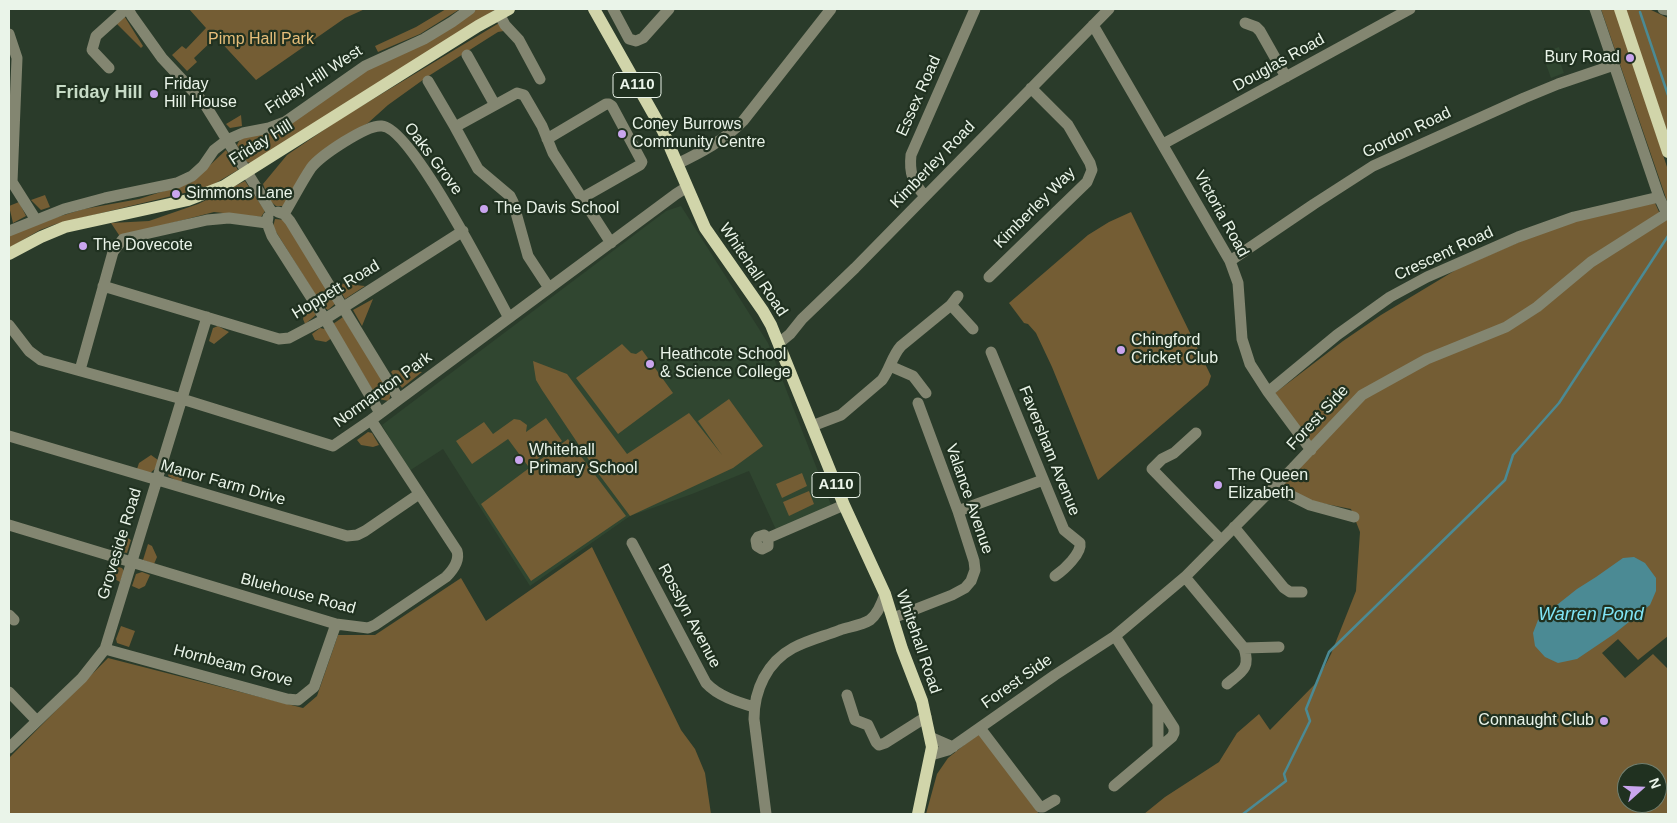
<!DOCTYPE html>
<style>
body{margin:0}
#map{position:relative;width:1677px;height:823px;overflow:hidden;background:#2a3b2a;font-family:Helvetica,sans-serif}
canvas{display:block}
.frame{position:absolute;inset:0;border:10px solid #eaf4e9;pointer-events:none}
.north{position:absolute;left:1617px;top:763px;width:50px;height:50px;box-sizing:border-box;background:#203120;border:1px solid #717f70;border-radius:50%;rotate:70deg;font-size:14px;font-weight:700;line-height:20px;text-align:center;color:#eaf4e9}
.north::after{content:'';display:block;margin:auto;width:18px;height:22px;background:#c9a5ee;clip-path:polygon(50% 0,100% 100%,50% 72%,0 100%)}
</style>
<div id="map">
<canvas width="1677" height="823"></canvas>
<div class="frame"></div>
<div class="north">N</div>
</div>
<script>
const context = document.querySelector('canvas').getContext('2d');
context.lineJoin = 'round';
function fill(path, color) { context.fillStyle = color; context.fill(path, 'evenodd'); }
function strokePath(path, color, width, dash) { context.strokeStyle = color; context.lineWidth = width; context.lineCap = dash ? 'butt' : 'round'; context.setLineDash(dash || []); context.stroke(path); }
function label(font, color, halo, rows, align = 'center') {
  context.font = font + ' Helvetica,sans-serif'; context.lineWidth = 4.5; context.setLineDash([]); context.textBaseline = 'middle'; context.strokeStyle = halo; context.fillStyle = color; for (const [text, x, y, turn = 0] of rows) {
    context.save(); context.translate(x, y); context.rotate((+turn || 0) * Math.PI / 180); context.textAlign = isNaN(turn) ? turn : align; if (halo) context.strokeText(text, 0, 0); context.fillText(text, 0, 0); context.restore();
  }
}
fill(new Path2D(`
 M1559,47L1562,57L1560,62L1564,73L1551,78L1542,53Z
 M681,206L768,343L833,510L778,534L749,471L692,494L630,516L530,586L443,449L409,471L382,425L666,211Z`), '#304630');
fill(new Path2D(`
 M189,9H365L345,18L256,80L216,37L194,58L197,62L187,71L172,55L182,46L186,49L206,28Z
 M446,9H460L420,34L378,52L375,46L416,27Z
 M473,9H496L253,164L247,162L237,145L239,141L244,136L276,132L375,64Z
 M1601,9H1615L1668,170V204Z
 M1625,9H1649L1668,18V134Z
 M123,14L143,46L141,48L115,22Z
 M504,20L509,30L498,32L490,37L427,77L388,105L368,123L319,155L284,206H276L269,200L263,184L287,155L340,119Z
 M241,115L242,126L230,128L226,124Z
 M226,150L238,170L209,187L56,224L40,230L9,248V236L37,223L84,209L139,199L192,182Z
 M245,181L265,211L261,217L214,212L129,234L121,238L111,223L149,221L198,204Z
 M45,195L50,207L41,210L31,200Z
 M19,202L26,216L13,223L9,206Z
 M1655,203L1660,214L1668,219V636L1638,660L1618,639L1602,653L1625,678L1653,654L1668,669V814H1144L1165,797L1219,762L1237,733L1259,714L1270,730L1316,683L1331,654L1356,591L1360,532L1351,509L1306,500L1276,486L1315,451L1275,393L1343,341L1381,315L1459,268L1526,239L1586,217ZM1627,773H1657V803H1627Z
 M1131,212L1211,376L1208,385L1098,480L1052,367L1036,333L1028,324L1024,323L1009,303L1088,235L1109,222Z
 M275,219L285,220L336,303L328,310L323,307L273,227Z
 M336,283L365,286L345,299Z
 M373,299L362,326L353,310Z
 M307,305L311,306L316,315L305,324L303,319Z
 M343,317L391,392L389,401L378,399L333,324Z
 M218,326L229,332L214,344L209,341L213,328Z
 M320,328L325,329L332,338L326,342L315,340L312,334Z
 M622,344L631,353L636,354L642,350L673,393L618,434L576,378Z
 M533,361L567,374L627,454L689,413L722,455L698,421L729,399L763,446L733,468L630,516L595,469L542,390L536,380Z
 M393,370L422,372L402,388L391,372Z
 M546,418L562,441L528,466L508,439L472,464L456,441L484,422L493,434L514,419L520,420L527,425L526,432Z
 M368,432L372,433L379,445L373,447L361,445L357,440Z
 M568,439L626,516L531,581L481,504Z
 M151,455L158,460L157,467L148,475L136,472L139,463Z
 M173,463L181,466L184,473L181,483L168,476Z
 M802,473L807,486L782,498L776,484Z
 M809,491L814,504L789,516L783,502Z
 M126,537L131,540L127,553L114,550L116,543Z
 M148,544L152,546L157,557L154,564L143,560Z
 M592,547L681,730L695,749L705,773L711,814H9V758L108,658L303,708L317,696L338,635H375L461,578L486,621Z
 M111,565L122,568L124,571L120,582L111,577L107,569Z
 M142,572L150,575L145,586L139,589L132,586L136,574Z
 M121,626L135,631L129,647L117,643L116,639Z
 M979,733L1039,814H926L937,774L948,758Z`), '#745d34');
fill(new Path2D(`
 M1634,557L1645,563L1656,578V591L1650,605L1614,634L1577,659L1558,663L1545,657L1535,646L1533,633L1538,620L1577,589L1596,577L1623,558Z`), '#4b8a94');
strokePath(new Path2D(`
 M1640,12L1668,95
 M1243,814L1286,781L1284,774L1310,721L1306,709L1329,652L1505,480L1513,455L1559,403L1668,236`), '#4b8a94', 2.5);
strokePath(new Path2D(`
 M128,9L132,16L162,58L204,103L271,211
 M613,9L629,39L636,41L643,38L669,9
 M1595,9L1659,197L1667,214
 M1663,9L1668,10
 M499,14L505,25L519,40L540,79
 M1245,23L1256,27L1260,31L1286,77
 M1093,25L1230,261L1238,283L1242,339L1250,364L1268,392L1311,450
 M9,34L17,58L12,182L36,220
 M467,55L495,105
 M109,68L92,50L96,36L126,9
 M428,81L455,127
 M547,139L606,104H609L612,106L642,162L640,165L582,198
 M1163,144L1410,9
 M677,164C700,153 725,140 743,121L831,9
 M925,196C913,183 909,173 911,155L975,9
 M278,212L284,214L290,221L399,399
 M284,214C293,199 301,183 311,168C320,156 367,124 382,126C412,128 492,287 509,318
 M268,217L267,223L272,236L325,319L380,413
 M9,231L64,209L105,198L177,183L192,176L203,166L214,150L227,140L243,133L269,128L285,122L365,66L424,39L452,22L470,9
 M1230,261L1314,204L1373,166L1524,98L1558,84L1614,65
 M989,277L1087,182L1092,170L1090,163L1068,125L1031,88
 M103,286L279,339L289,338L325,319L463,231
 M549,288L528,256L513,202L510,196L478,169L455,127L517,93L524,95L542,126L553,153L611,243
 M951,305L973,329
 M9,325L29,351L41,360L182,399L333,446L371,420L676,194L687,187
 M779,343L790,334L802,319L855,268L1109,9
 M991,352L1064,530L1080,543C1082,553 1064,570 1055,576
 M890,366L913,376L926,393
 M80,370L113,252L123,239L207,220L229,218L267,223
 M1268,392L1337,335L1390,297L1427,277L1518,237L1574,217L1659,197
 M812,426L841,415L882,380C890,369 892,356 901,346L951,305L958,296
 M1196,433L1174,453L1162,459L1152,469L1221,540
 M9,436L347,536L357,535L365,531L419,494
 M1274,487L1310,505L1354,517
 M958,511L1043,480
 M9,525L336,624L368,628L375,625L446,577C453,570 460,561 457,551L371,420
 M1234,527L1284,588L1290,592H1302
 M768,538L764,535L758,537L756,540L757,546L762,549L768,546V538L844,505
 M632,543L706,683C718,696 737,702 754,707
 M1185,577L1244,648L1279,647
 M9,615L14,620
 M893,618L952,595L965,588L971,581L975,570L974,561L958,511L918,403
 M105,649L287,699L298,700L314,687L336,624
 M1227,684C1241,672 1251,669 1244,648
 M9,692L37,721
 M847,695L855,720L868,725L876,742L879,745L885,743L926,717
 M1158,704V748
 M980,728L1040,807H1043L1055,800
 M930,737L953,747
 M9,748L82,678L105,649L207,317
 M931,755L948,750L1055,675L1115,636L1185,577L1293,468L1362,395L1427,359L1506,327L1537,307L1591,262L1668,213
 M1114,786L1172,737L1174,733V728L1115,636
 M766,814L754,719C754,690 767,662 793,648C808,640 825,636 840,630C849,627 862,625 870,620C878,614 882,603 885,594`), '#838671', 11);
strokePath(new Path2D(`
 M594,9L663,131L705,228L763,311L771,325L844,505L885,594L902,649L922,701L932,747L918,814
 M1620,9L1668,152
 M9,254L41,237L65,227L188,200L224,186L408,70L478,26L509,9`), '#d1d5aa', 12);
for (const [x, y, r, color] of [
 [1630,58,5,"#c9a5ee"],
 [154,94,5,"#c9a5ee"],
 [622,134,5,"#c9a5ee"],
 [176,194,5,"#c9a5ee"],
 [484,209,5,"#c9a5ee"],
 [83,246,5,"#c9a5ee"],
 [1121,350,5,"#c9a5ee"],
 [650,364,5,"#c9a5ee"],
 [519,460,5,"#c9a5ee"],
 [1218,485,5,"#c9a5ee"],
 [1604,721,5,"#c9a5ee"]
]) { const dot = new Path2D(); dot.arc(x, y, r, 0, 2 * Math.PI); context.fillStyle = color; context.fill(dot); strokePath(dot, '#203120', 2); }
for (const [x, y, w] of [
 [637,85,48],
 [836,485,48]
]) { const box = new Path2D(); box.roundRect(x - w / 2, y - 12.5, w, 25, 4); context.fillStyle = '#203120'; context.fill(box); strokePath(box, '#eaf4e9', 1); }
label('bold 15px', '#eaf4e9', null, [
 ["A110",637,85],
 ["A110",836,485]
]);
label('16px', '#e6be7a', '#203120', [
 ["Pimp Hall Park",261,40]
]);
label('16px', '#eaf4e9', '#203120', [
 ["Bury Road",1620,58,"right"],
 ["Friday",164,85],
 ["Hill House",164,103],
 ["Coney Burrows",632,125],
 ["Community Centre",632,143],
 ["Simmons Lane",186,194],
 ["The Davis School",494,209],
 ["The Dovecote",93,246],
 ["Chingford",1131,341],
 ["Cricket Club",1131,359],
 ["Heathcote School",660,355],
 ["& Science College",660,373],
 ["Whitehall",529,451],
 ["Primary School",529,469],
 ["The Queen",1228,476],
 ["Elizabeth",1228,494],
 ["Connaught Club",1594,721,"right"]
], 'left');
label('16px', '#eaf4e9', '#203120', [
 ["Douglas Road",1279,63,-29],
 ["Friday Hill West",314,80,-33],
 ["Essex Road",919,96,-66],
 ["Gordon Road",1407,133,-26],
 ["Friday Hill",261,143,-32],
 ["Oaks Grove",433,159,53],
 ["Kimberley Road",933,165,-46],
 ["Kimberley Way",1035,208,-45],
 ["Victoria Road",1221,214,61],
 ["Crescent Road",1444,254,-25],
 ["Whitehall Road",753,270,56],
 ["Hoppett Road",336,290,-31],
 ["Normanton Park",383,390,-36],
 ["Forest Side",1318,418,-47],
 ["Faversham Avenue",1049,451,68],
 ["Manor Farm Drive",223,483,16],
 ["Valance Avenue",969,499,71],
 ["Groveside Road",120,544,-73],
 ["Bluehouse Road",298,594,15],
 ["Rosslyn Avenue",689,616,62],
 ["Whitehall Road",918,642,71],
 ["Hornbeam Grove",233,666,15],
 ["Forest Side",1017,682,-35]
]);
label('bold 18px', '#c7dbc6', '#203120', [
 ["Friday Hill",99,93]
]);
label('italic 18px', '#80e5f6', '#203120', [
 ["Warren Pond",1591,615]
]);
</script>
